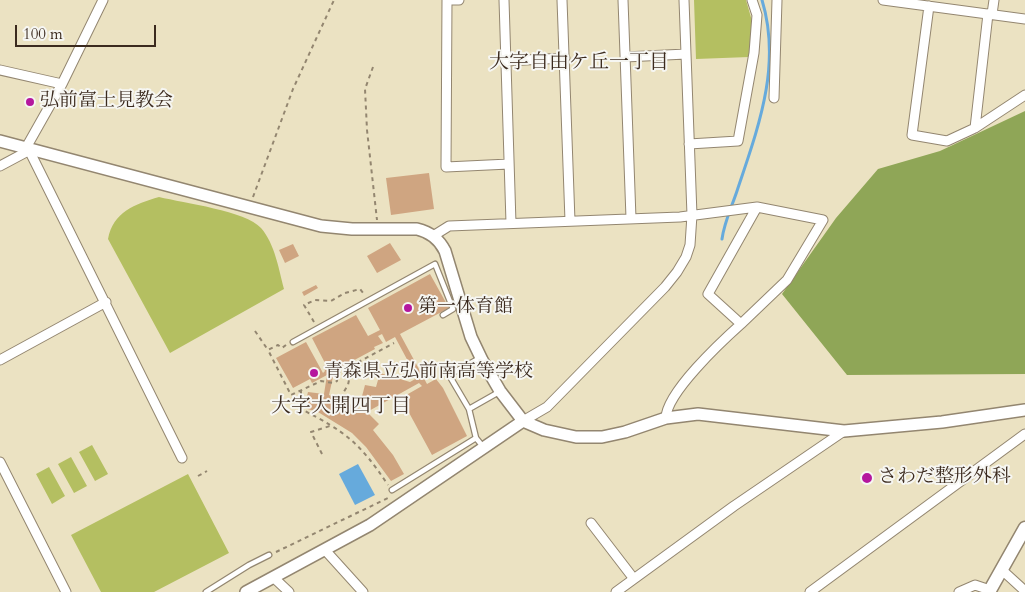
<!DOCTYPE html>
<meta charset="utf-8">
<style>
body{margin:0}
#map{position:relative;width:1025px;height:592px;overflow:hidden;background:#ebe2c2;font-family:Cardo,serif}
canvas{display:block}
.scale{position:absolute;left:15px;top:25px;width:141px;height:22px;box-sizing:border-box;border:2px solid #3b2a1e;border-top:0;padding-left:6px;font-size:15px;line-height:18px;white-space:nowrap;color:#3b2a1e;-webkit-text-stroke:4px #f6f6f2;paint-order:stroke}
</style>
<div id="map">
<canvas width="1025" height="592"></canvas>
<div class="scale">100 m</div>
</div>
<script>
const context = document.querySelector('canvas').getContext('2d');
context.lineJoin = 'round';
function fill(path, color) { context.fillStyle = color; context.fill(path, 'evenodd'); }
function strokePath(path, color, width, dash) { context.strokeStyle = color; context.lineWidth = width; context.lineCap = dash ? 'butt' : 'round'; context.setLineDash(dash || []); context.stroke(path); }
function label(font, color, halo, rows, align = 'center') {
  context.font = font + ' Cardo,"Noto Serif JP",serif'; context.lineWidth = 4; context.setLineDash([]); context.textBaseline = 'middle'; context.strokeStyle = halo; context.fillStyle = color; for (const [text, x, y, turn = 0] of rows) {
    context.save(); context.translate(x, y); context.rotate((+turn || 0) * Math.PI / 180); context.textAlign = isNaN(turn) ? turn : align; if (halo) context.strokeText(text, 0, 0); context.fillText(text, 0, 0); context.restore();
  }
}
fill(new Path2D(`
 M694,0H746L752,21L749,57L696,59Z
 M159,197C184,203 246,211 261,228C275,244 279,270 284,289L170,353L108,239C113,212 135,204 159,197Z
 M92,445L108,474L95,481L79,452Z
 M71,457L87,486L74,493L58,464Z
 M49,467L65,496L52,504L36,474Z
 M188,474L229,553L154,592H101L71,535Z`), '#b4bf61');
fill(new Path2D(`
 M1025,111V374L847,375L782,294L836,218L878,169L940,151Z`), '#8fa657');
fill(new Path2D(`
 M358,464L375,495L355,505L339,474Z`), '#66aadc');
strokePath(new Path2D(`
 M722,239C724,223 732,206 737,191C758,128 782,66 762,0`), '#66aadc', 3);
fill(new Path2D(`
 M429,173L434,209L391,215L386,178Z
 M390,243L401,260L377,273L367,256Z
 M293,244L299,256L285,263L279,250Z
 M430,274L449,308L400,334L427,384L436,379L443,388L467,436L432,455L401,398L422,386L419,383L367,412L379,424L373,430L393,455L404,474L391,481L366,447L352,433L318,412L304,408L308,392L324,394L327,375L312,383L310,379L293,388L276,358L306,342L323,373L325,371L323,366L326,365L312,338L356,315L368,336L380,330L368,308ZM382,334L386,342L395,337L417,378L410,382L380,373L376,387L365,385L361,400L366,406L361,409L329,395L333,377L332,372L375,349L374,347L383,343L378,336Z
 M316,285L318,288L304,296L302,292Z`), '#cfa581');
const service = new Path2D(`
 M293,342L435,264L453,309L443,315
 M480,358L449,375L469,409L476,438L484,448
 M469,409L499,392
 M392,490L476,438
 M206,592L249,565L269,555`);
const minor = new Path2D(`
 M103,0L62,84L27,146L182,458
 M447,0L446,167L509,164
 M447,0H459
 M504,0L511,223
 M562,0L570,221
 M623,0L631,218
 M883,0L1025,19
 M929,6L912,135L947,141L975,128L1025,95
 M992,14L994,0
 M625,57L686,54
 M506,61L565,58
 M0,70L62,84
 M774,98L777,0
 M975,128L988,14
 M689,144L738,141L754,53L757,15L752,0
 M0,166L30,150
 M433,236L449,226L680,217L757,207L823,220L787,280L741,324L708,294L757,207
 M0,360L106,302
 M666,418C666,393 722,341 741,324
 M523,421L547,407L665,287L677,272L686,257L690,245L692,215L684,0
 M0,462L66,592
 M591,523L634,579
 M325,550L363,592
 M1002,570L1025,591
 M273,577L289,592
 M616,592L734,506L844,431
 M810,592L1025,434
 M959,592L975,585L990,590`);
const tertiary = new Path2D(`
 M0,141L321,226L352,229H417C430,232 439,239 445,251L471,337L482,360L500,391L523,421L544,430L576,437H602L625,432L666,418L698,414L844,431L942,422L1025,410
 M246,592L370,525L523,421`);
const secondary = new Path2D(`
 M989,592L1025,528`);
strokePath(service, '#938670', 7);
strokePath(minor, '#938670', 11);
strokePath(tertiary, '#938670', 14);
strokePath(secondary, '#938670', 15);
strokePath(new Path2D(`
 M373,67L365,89L367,130L377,220
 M253,197L293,89L334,0
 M314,322L304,305L315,300L331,301L345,293L360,289L364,294
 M255,331L268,350
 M286,345L282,348L278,345L268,350L291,395L321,381L333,383L337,381L338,373L394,343
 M301,390V409C346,432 360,443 388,485
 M340,398L348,385L350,375L346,369
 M322,454L311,432L333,425
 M198,476L207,471
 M276,552L390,497`), '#938670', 2, [4, 4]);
strokePath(service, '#fff', 4.5);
strokePath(minor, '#fff', 9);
strokePath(tertiary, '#fff', 11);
strokePath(secondary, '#fff', 12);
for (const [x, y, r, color] of [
 [30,102,5,"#b5179e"],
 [408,308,5,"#b5179e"],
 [314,373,5,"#b5179e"],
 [867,478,6,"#b5179e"]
]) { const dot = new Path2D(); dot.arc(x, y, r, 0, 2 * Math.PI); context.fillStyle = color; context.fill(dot); strokePath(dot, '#f6f6f2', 2); }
label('19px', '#3b2a1e', '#f6f6f2', [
 ["弘前富士見教会",40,102],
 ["第一体育館",418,308],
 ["青森県立弘前南高等学校",324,373],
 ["さわだ整形外科",878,478]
], 'left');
label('20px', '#3b2a1e', '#f6f6f2', [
 ["大字自由ケ丘一丁目",579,63],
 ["大字大開四丁目",341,407]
]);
</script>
